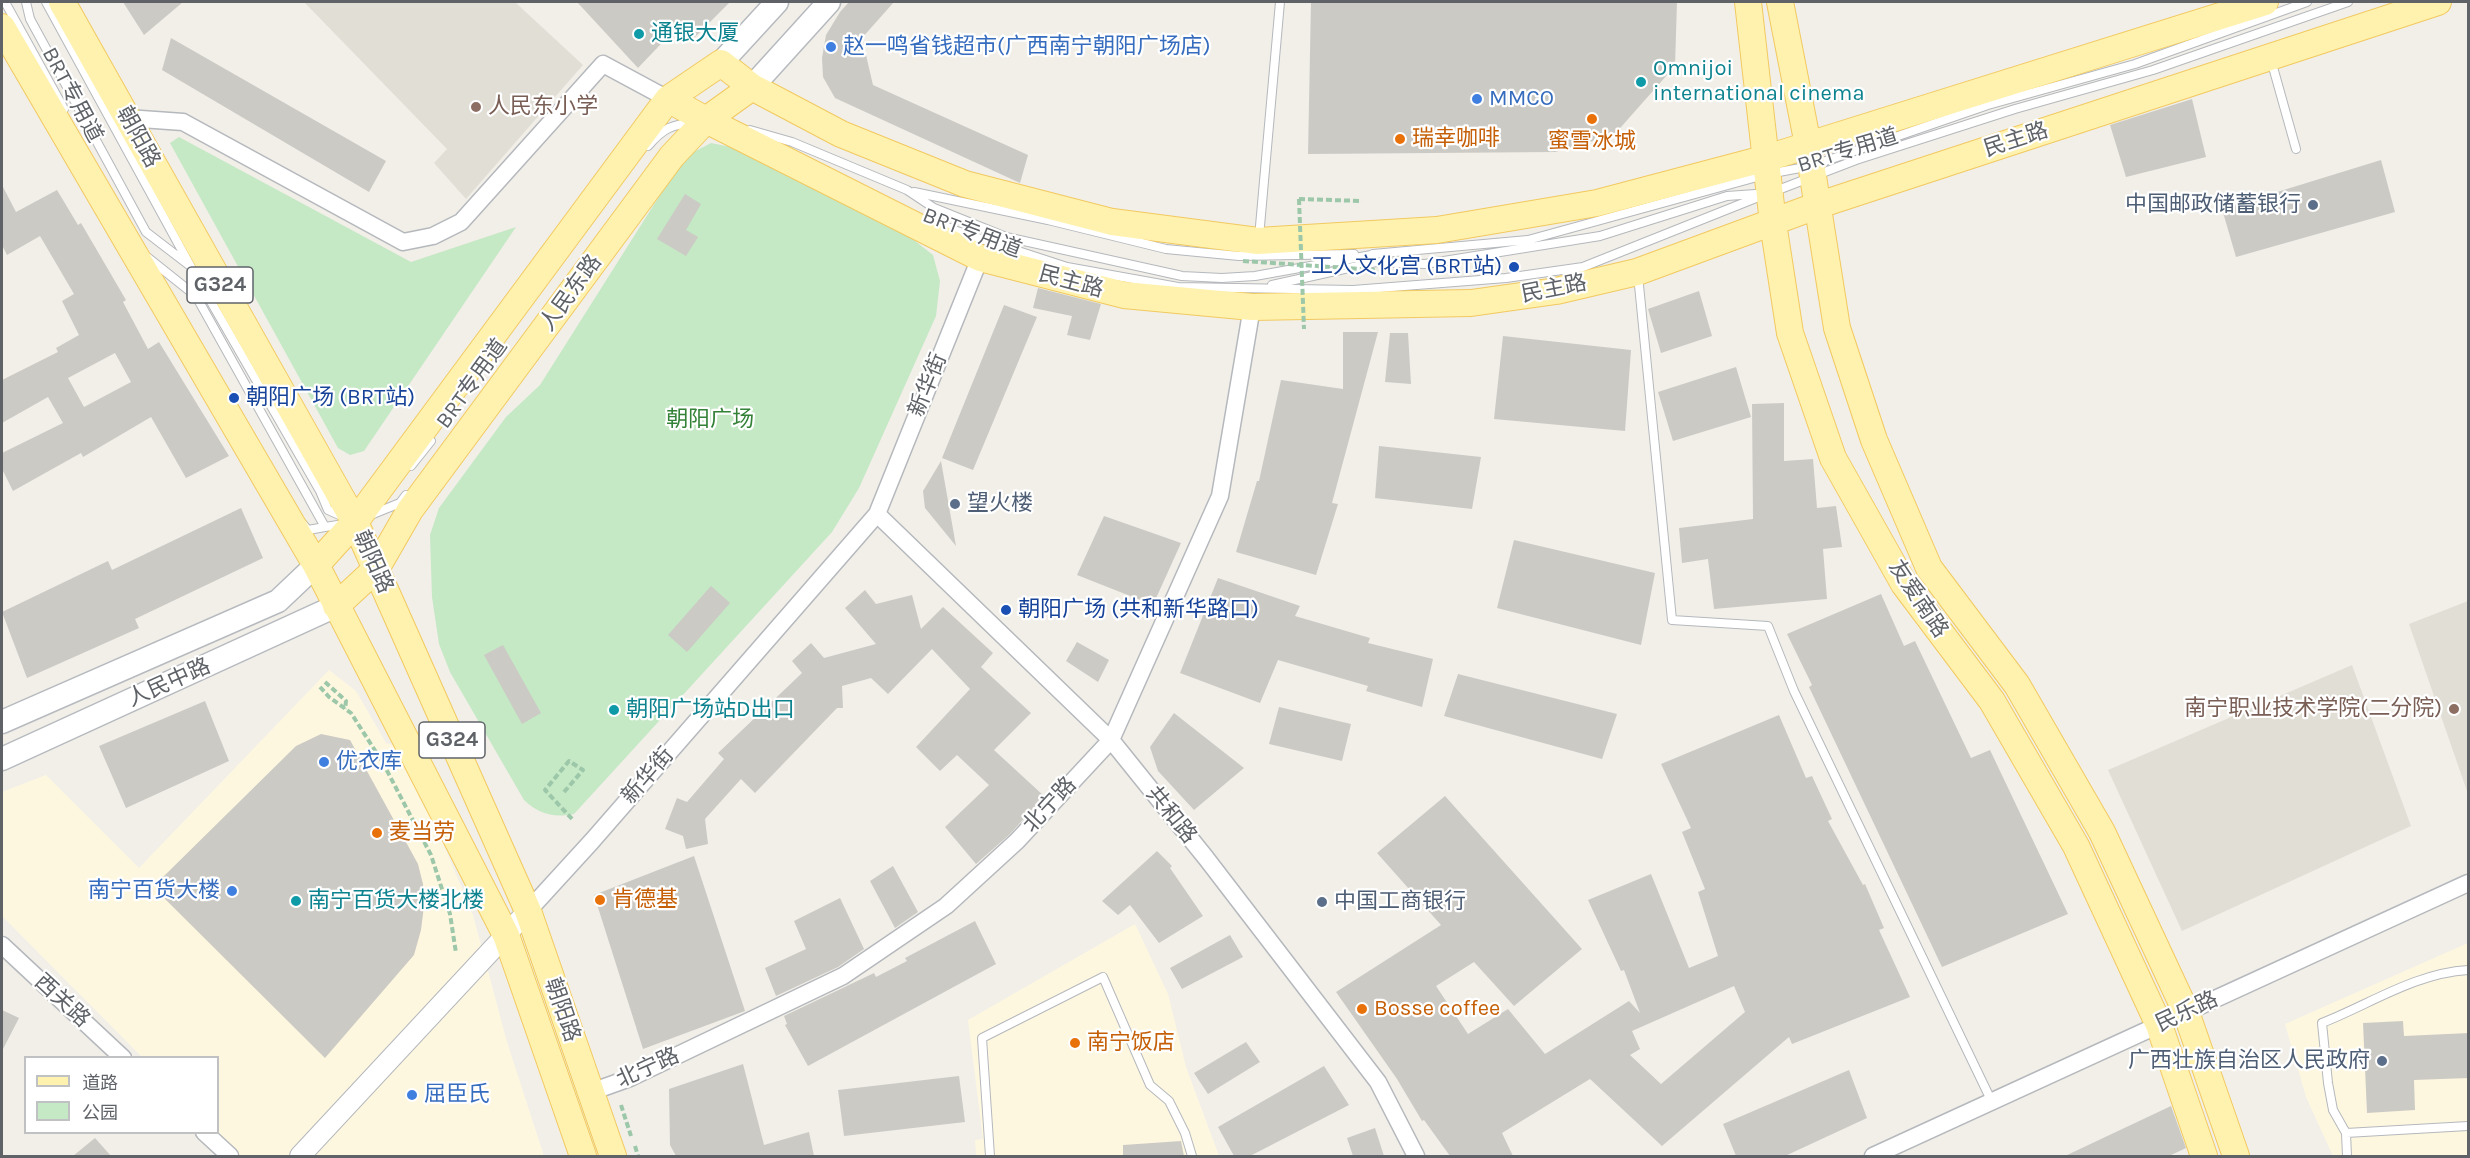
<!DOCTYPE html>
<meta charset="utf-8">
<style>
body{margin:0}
#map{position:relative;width:2470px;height:1158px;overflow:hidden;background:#f1efe8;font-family:Karla,"Noto Sans SC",sans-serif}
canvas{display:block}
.frame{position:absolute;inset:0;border:3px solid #5f6368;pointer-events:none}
.legend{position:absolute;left:24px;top:1056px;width:195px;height:78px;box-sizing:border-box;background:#fff;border:2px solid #bfc1c3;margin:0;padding:8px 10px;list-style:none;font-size:18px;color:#5f6368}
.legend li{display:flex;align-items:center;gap:12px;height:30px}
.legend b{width:30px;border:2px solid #bfc1c3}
</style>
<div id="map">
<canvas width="2470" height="1158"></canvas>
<div class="frame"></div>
<ul class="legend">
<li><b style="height:8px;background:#fff2af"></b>道路</li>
<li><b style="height:16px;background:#c5e8c5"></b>公园</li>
</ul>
</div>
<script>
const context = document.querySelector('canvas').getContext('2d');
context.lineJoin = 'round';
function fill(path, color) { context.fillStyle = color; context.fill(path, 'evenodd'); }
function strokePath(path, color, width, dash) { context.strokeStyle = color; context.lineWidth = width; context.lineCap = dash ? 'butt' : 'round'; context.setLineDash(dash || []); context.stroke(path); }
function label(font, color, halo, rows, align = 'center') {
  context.font = font + ' Karla,"Noto Sans SC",sans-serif'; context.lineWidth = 4.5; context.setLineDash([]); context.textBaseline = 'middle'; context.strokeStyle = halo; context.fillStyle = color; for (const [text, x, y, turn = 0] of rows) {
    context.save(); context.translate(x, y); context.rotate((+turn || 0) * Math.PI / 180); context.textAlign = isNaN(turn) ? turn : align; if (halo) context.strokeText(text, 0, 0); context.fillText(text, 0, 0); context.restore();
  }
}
fill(new Path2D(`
 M329,670L356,691L386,743L397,746L411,767L473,915L507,1042L544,1156H240L217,1133L218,1058L142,1057L2,916V792L46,775L139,868Z
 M1135,924L1168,994L1186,1067L1219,1156H976L975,1140L983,1139L968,1020Z
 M2468,943V1156H2333L2306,1097L2285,1024Z`), '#fef7e0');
fill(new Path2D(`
 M304,2H515L583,65L466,199L434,163L447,149Z
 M2468,601V794L2409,624Z
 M2352,665L2411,826L2182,931L2108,770Z`), '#e1ded6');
fill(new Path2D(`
 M179,137L411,262L516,227L364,451L350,455L338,448L170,143Z
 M711,143L741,149L887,219L933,255L940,281L936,316L859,488L832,532L574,814C553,818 539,814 524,800L450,672L439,644L432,597L430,535L439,508L506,417L540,385L684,157Z`), '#c5e8c5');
fill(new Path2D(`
 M123,2H183L144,35Z
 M577,2H730L692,40L677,27L638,68Z
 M849,2H894L862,38L873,85L1028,155L1020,183L835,98L823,77L822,58L826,35L840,12Z
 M1311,2H1677L1675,66L1614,135L1555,152L1308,154Z
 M171,38L386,161L369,192L162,70Z
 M2192,99L2206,157L2126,177L2110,125Z
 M2381,160L2395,212L2236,257L2222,209Z
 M2,185L16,212L57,190L78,225L81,223L126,300L123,302L148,349L159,342L229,456L186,478L151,417L83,457L81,453L13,491L2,469V453L63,423L48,397L2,423V380L58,352L56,348L79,335L62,301L74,294L40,236L7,255L2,245ZM115,353L131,382L84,407L68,378Z
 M685,194L701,204L686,230L698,237L686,256L657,239Z
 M1038,288L1101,304L1090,340L1067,335L1072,316L1033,308Z
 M1699,291L1712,336L1661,353L1648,309Z
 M1004,305L1037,317L973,470L942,458Z
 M1343,332H1378L1332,503L1338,504L1316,575L1236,552L1257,481H1259L1281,380L1343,389Z
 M1390,333H1408L1411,384L1385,382Z
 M1503,336L1631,350L1625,431L1494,419Z
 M1736,367L1751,417L1673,441L1658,392Z
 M1784,403V461L1813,459L1817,508L1836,506L1842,547L1823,549L1827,599L1714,609L1708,559L1682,563L1679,528L1753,519L1752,404Z
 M1379,446L1481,457L1472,509L1375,498Z
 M941,461L956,546L925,508L923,491Z
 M241,508L263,558L135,619L139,628L27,678L2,612L108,561L112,570Z
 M1104,516L1181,543L1153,605L1077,575Z
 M1514,540L1655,573L1641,645L1497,608Z
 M1218,578L1300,606L1295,616L1370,638L1368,643L1433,659L1422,707L1366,691L1368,686L1278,660L1260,703L1180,673Z
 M711,586L730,603L687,652L668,635Z
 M865,590L876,604L912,595L921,629L943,607L993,653L981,667L1031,713L994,750L1044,796L1010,834L976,864L945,827L989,785L957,755L940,771L916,747L970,689L932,649L888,694L871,678L842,686L843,708H837L755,793L741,779L705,819L708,844L686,849L683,836L665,829L677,798L687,802L724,759L718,753L802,673L792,661L811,643L824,658L876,644L845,608Z
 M1881,594L1904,646L1915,641L1971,758L1990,750L2068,914L1942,967L1809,687L1812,685L1787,634Z
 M1077,642L1109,660L1098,682L1066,661Z
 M503,645L541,713L522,724L484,655Z
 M1458,674L1617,714L1602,759L1444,716Z
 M205,701L229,761L126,808L99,746Z
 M1279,707L1351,724L1342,761L1269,744Z
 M1174,713L1244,768L1194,810L1158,771L1150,747Z
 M1779,715L1806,778L1812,776L1832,819L1828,821L1863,885L1865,884L1884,928L1879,930L1910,997L1792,1044L1789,1037L1662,1146L1590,1079L1502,1133L1513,1156H1450L1424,1120L1422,1121L1397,1079L1336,992L1441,925L1377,853L1445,796L1582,949L1514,1006L1474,962L1436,986L1468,1034L1508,1009L1545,1054L1629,1001L1640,1013L1624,970L1621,971L1588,900L1651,874L1689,968L1718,956L1698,892L1705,889L1682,832L1691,828L1661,764ZM1734,986L1745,1012L1661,1084L1630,1055L1640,1049L1632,1031Z
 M321,734L350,740L418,864L423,884L424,906L421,930L414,955L325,1058L162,896L163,877L296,746Z
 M1157,851L1172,866L1170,868L1203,916L1159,943L1130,905L1118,915L1102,901Z
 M694,856L745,1011L643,1049L594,895Z
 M893,866L918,912L895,928L870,881Z
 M840,898L864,949L838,967L776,996L765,968L806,949L794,921Z
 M975,921L996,964L808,1066L785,1025L787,1024L784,1016L874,973L876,977L907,961L905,958Z
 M1230,935L1243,957L1182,989L1170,968Z
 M2,1010L19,1018L2,1051Z
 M2403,1021L2404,1036L2469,1033V1078L2414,1080L2415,1110L2367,1113L2363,1023Z
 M1246,1042L1260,1062L1208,1094L1194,1073Z
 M743,1064L764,1145L809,1132L814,1156H676L670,1145L669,1089Z
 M1324,1066L1349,1105L1250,1156H1234L1218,1127Z
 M1849,1070L1867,1118L1785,1156H1736L1723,1124Z
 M959,1076L965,1122L844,1136L838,1090Z
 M2171,1106L2186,1148L2169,1156H2065Z
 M1375,1128L1384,1156H1353L1347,1138Z
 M95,1138L111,1156H73Z
 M1181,1141L1184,1156H1123V1145Z`), '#cccac5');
const service = new Path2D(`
 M5,2L64,109
 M26,2L30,19L146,232L189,265
 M46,2L191,267L320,491L328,510L344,517
 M2271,60L2296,149
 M750,130L792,142L907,190L934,208L1006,237L1182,276L1222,278L1255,276L1377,254
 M648,146C664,127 672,125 696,122
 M914,192L1048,220L1166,249L1239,256L1354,254
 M932,220L954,230L1067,267L1178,287L1353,290L1506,278L1583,267L1766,194
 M1259,237L1280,2
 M1373,254L1528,240L1768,174L1811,166L1988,105L2135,64L2307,2
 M147,257L196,296L325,527L344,524
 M1638,275L1672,620L1768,626L1794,691L1992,1102
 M1272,285L1376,262L1425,264L1600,236L1727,196L1770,193L1856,160L2015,109L2153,70L2348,2
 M411,466L431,441
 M368,516L400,503L406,495
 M302,523L308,530L325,527
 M2346,1133L2468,1126
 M990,1156L982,1038L1103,977L1150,1085L1169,1101L1185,1133L1192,1156
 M2347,1156L2346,1133L2333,1110L2328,1083L2322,1023C2370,1004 2416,973 2468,970`);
const minor = new Path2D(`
 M127,118L183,122L403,242L433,236L461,222L603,64L668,99
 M877,514L1111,740L1206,858L1378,1082L1416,1156
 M528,911L592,841L877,514L980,258
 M2,945L123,1058
 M591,1092L630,1078L843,976L946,906L1017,841L1111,740L1220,496L1252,307
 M204,1132L230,1156
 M1873,1156L2468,883`);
const tertiary = new Path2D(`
 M300,1156L528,911`);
const secondary = new Path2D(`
 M721,63L777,2
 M752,87L829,2
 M2,722L278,601L316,565
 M2,759L336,606`);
const primary = new Path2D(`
 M62,2L355,522L528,911L613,1156
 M1748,2L1773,223L1790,333L1833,458L1904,584L1992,701L2076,846L2159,1025L2204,1156
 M1780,2L1808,145L1837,328L1874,440L1929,568L2017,685L2102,832L2186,1012L2236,1156
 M2,27L316,565L506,935L583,1156
 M668,99L706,120L980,258L1124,295L1252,307L1471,303L1556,291L1637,272L1816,206L2438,2
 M316,565L355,522L668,99L721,63L752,87L841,134L965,184L1112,222L1258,241L1437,230L1597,203L1767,158L2265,2
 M336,606L376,569L410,510L672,156L706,120L752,87`);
strokePath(service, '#b5b8bc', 10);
strokePath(minor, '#b5b8bc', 19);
strokePath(tertiary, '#b5b8bc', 22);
strokePath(secondary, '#b6babf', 25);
strokePath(primary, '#f2c960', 28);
strokePath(new Path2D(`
 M1299,199L1362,201
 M325,682L346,701L345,709
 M320,687L329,697L351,713L383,763L431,855L450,914L456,953
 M564,792L583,770L569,761L545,790L573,820
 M621,1105L631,1136
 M635,1146L638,1156`), '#9cc7a9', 4, [6, 3]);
strokePath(service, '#fff', 8);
strokePath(minor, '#fff', 16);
strokePath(tertiary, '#fff', 20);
strokePath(secondary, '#fff', 22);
strokePath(primary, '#fff2af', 26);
strokePath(new Path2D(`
 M1299,199L1304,329
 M1243,261L1376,270`), '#9cc7a9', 4, [6, 3]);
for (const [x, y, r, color] of [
 [639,34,6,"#0f9aa8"],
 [831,47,6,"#3f7fe0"],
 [1641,82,6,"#0f9aa8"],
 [1477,99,6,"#3f7fe0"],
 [476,107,6,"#8d6e63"],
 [1592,119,6,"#e8710a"],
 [1400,139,6,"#e8710a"],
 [2313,205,6,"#5c6f8a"],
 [1514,267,6,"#1a4fb4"],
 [234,398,6,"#1a4fb4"],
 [955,504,6,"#5c6f8a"],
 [1006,610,6,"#1a4fb4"],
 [2454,709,6,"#8d6e63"],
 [614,710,6,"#0f9aa8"],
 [324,762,6,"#3f7fe0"],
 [377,833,6,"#e8710a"],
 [232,891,6,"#3f7fe0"],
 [600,900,6,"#e8710a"],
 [296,901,6,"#0f9aa8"],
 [1322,902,6,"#5c6f8a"],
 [1362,1009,6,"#e8710a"],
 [1075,1043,6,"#e8710a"],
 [2382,1061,6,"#5c6f8a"],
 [412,1095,6,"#3f7fe0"]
]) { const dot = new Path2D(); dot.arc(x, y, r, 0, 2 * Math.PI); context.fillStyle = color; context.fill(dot); strokePath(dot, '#fff', 2); }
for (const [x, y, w] of [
 [220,285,66],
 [452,740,66]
]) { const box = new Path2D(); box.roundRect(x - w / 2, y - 18, w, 36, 4.5); context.fillStyle = '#fff'; context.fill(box); strokePath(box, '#5f6368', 1.5); }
label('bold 21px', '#5f6368', null, [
 ["G324",220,285],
 ["G324",452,740]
]);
label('22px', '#0d838f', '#fff', [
 ["通银大厦",651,34],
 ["Omnijoi",1653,69],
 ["international cinema",1653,94],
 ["朝阳广场站D出口",626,710],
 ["南宁百货大楼北楼",308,901]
], 'left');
label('22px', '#366cbe', '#fff', [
 ["赵一鸣省钱超市(广西南宁朝阳广场店)",843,47],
 ["MMCO",1489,99],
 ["优衣库",336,762],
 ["南宁百货大楼",220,891,"right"],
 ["屈臣氏",424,1095]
], 'left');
label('22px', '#5f6368', '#fff', [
 ["BRT专用道",72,95,62],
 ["朝阳路",138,137,61],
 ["民主路",2016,140,-18],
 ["BRT专用道",1848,151,-17],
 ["BRT专用道",972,233,21],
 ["民主路",1071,282,15],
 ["民主路",1554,289,-11],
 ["人民东路",571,293,-54],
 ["BRT专用道",472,384,-54],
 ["新华街",928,385,-68],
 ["朝阳路",373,562,66],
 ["友爱南路",1918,599,56],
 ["人民中路",169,683,-24],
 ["新华街",648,776,-49],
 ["北宁路",1050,805,-47],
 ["共和路",1171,815,51],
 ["西关路",62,1001,43],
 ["朝阳路",562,1010,71],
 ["民乐路",2187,1012,-25],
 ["北宁路",648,1068,-24]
]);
label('22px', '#785e54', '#fff', [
 ["人民东小学",488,107],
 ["南宁职业技术学院(二分院)",2442,709,"right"]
], 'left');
label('22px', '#c56008', '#fff', [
 ["瑞幸咖啡",1412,139],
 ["蜜雪冰城",1592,142,"center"],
 ["麦当劳",389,833],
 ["肯德基",612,900],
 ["Bosse coffee",1374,1009],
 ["南宁饭店",1087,1043]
], 'left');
label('22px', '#4e5e75', '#fff', [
 ["中国邮政储蓄银行",2301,205],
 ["望火楼",967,504,"left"],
 ["中国工商银行",1334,902,"left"],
 ["广西壮族自治区人民政府",2370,1061]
], 'right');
label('22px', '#164399', '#fff', [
 ["工人文化宫 (BRT站)",1502,267,"right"],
 ["朝阳广场 (BRT站)",246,398],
 ["朝阳广场 (共和新华路口)",1018,610]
], 'left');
label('22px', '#348238', '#fff', [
 ["朝阳广场",710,420]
]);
</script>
